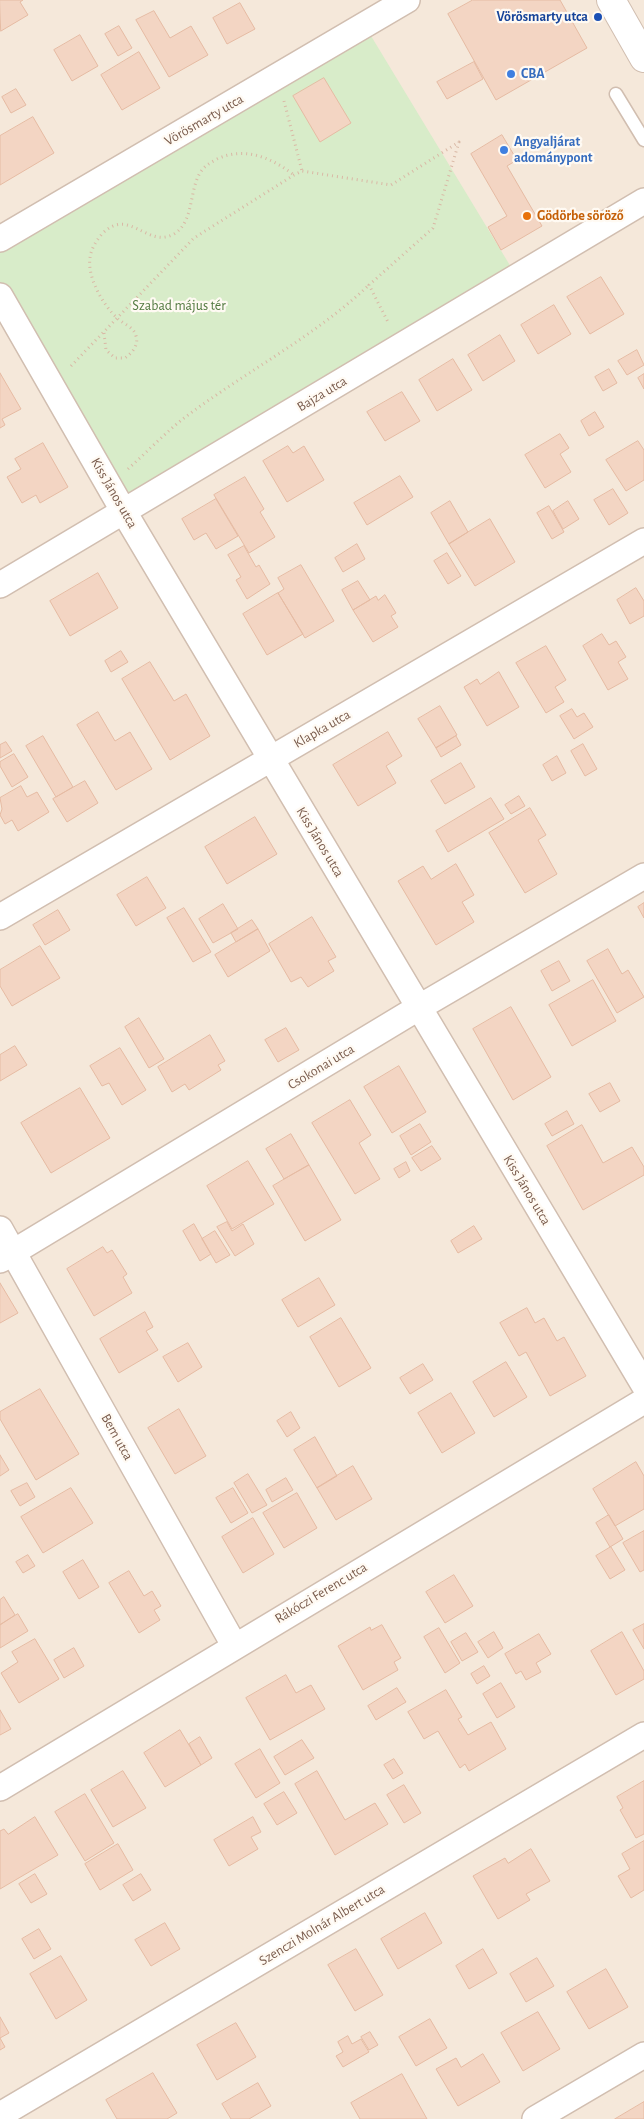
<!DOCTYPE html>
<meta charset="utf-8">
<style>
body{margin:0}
canvas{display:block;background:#fdf6ec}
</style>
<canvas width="644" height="2119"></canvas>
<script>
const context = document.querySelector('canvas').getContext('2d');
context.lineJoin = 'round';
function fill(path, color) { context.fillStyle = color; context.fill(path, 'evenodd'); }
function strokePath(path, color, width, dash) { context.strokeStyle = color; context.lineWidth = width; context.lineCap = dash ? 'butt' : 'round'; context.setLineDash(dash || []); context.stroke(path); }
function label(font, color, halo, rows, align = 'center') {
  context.font = font + ' "Alegreya Sans",sans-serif'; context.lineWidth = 4.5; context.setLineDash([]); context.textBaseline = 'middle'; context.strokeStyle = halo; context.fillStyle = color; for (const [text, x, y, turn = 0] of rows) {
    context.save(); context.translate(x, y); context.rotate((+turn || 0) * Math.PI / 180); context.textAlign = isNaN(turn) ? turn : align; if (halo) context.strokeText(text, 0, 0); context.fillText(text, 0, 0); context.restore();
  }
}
fill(new Path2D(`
 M0,0H644V2119H0Z`), '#f5e8da');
fill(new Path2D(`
 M365,26L517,277L124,512L0,296V239Z`), '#d8ecc9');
const building = new Path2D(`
 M0,0H23L20,2L28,15L1,31Z
 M473,0H560L587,48L496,100L448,14Z
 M240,3L255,29L227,44L213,18Z
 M154,11L170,38L191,26L208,55L169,77L136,20Z
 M119,26L132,48L118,56L105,34Z
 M80,35L98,66L72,81L54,50Z
 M139,52L160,88L122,110L101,75Z
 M474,62L483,79L447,99L437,82Z
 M324,78L351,123L320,142L293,96Z
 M16,89L26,105L11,113L2,97Z
 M33,117L54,153L0,185V136Z
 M502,135L517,160L507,166L542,226L501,250L488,227L507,216L471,154Z
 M601,277L624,314L590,334L567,297Z
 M554,305L571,334L538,354L521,325Z
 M500,335L515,361L483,381L468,355Z
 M637,350L644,365L627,375L618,361Z
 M453,359L472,390L437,411L419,380Z
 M609,369L617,383L603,391L595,377Z
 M0,373L21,409L2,419L5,425L0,428Z
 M644,374V389L638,378Z
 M402,392L420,421L385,441L367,412Z
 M595,412L604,427L589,436L581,421Z
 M560,434L569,448L560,454L571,472L545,488L525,455Z
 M638,441L644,450V480L626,491L606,460Z
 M43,443L68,487L40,503L36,495L22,503L7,477L21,469L15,459Z
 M288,446L293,453L304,446L324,480L287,502L263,461Z
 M400,476L413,497L367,525L354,503Z
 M245,477L264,509L260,512L275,537L249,553L214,495Z
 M613,489L628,513L609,525L594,500Z
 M216,499L238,536L216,549L206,533L194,540L182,519Z
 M450,501L468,532L449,544L431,513Z
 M568,501L579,519L563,529L553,511Z
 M549,506L564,532L552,539L537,513Z
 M490,519L515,562L475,586L449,544Z
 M357,544L365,559L343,572L335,558Z
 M244,546L256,567L259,565L270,584L247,599L236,580L241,577L228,555Z
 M447,553L461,576L448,584L434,561Z
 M301,565L334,621L305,638L278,593L284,589L278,578Z
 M98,573L118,608L70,636L50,601Z
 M358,581L370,600L353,610L342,590Z
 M636,588L644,601V616L630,624L617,600Z
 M278,593L303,634L267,655L243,614Z
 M385,595L396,613L391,616L398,627L373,642L353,610L376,596L378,600Z
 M602,634L609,645L616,641L626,657L618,662L628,679L608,690L583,646Z
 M546,646L566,680L555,687L564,702L546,713L516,663Z
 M121,651L128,662L111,672L105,661Z
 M150,662L174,701L186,694L210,736L170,760L122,679Z
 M499,672L519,707L487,726L464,687L477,679L480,684Z
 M440,706L457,735L436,748L418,719Z
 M572,709L577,717L584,713L593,727L574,739L560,716Z
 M98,712L115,741L130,732L152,769L116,790L77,725Z
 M388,732L402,756L386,766L396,783L358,806L333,765Z
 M43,736L73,787L56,797L26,746Z
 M456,736L461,745L441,757L436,748Z
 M6,742L12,751L0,758V745Z
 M583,744L597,769L585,776L571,751Z
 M14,754L28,777L12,787L0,766V762Z
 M557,756L566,773L552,781L543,765Z
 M461,763L475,787L445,804L431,781Z
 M85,781L98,803L67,822L53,799Z
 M21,786L27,797L37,792L49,812L18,831L12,820L5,824L0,815L2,809L0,798Z
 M519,796L525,806L511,814L505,805Z
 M491,798L504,819L448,852L436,831Z
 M530,808L546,835L538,840L557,874L525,893L489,833Z
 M255,817L277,854L227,884L205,847Z
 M456,864L474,895L462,902L474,922L436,945L398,881L423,866L431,879Z
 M147,877L166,908L136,926L117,895Z
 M644,903V918L638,907Z
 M223,904L238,929L213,943L199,919Z
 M184,908L211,952L193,962L167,918Z
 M58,910L70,930L45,945L33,925Z
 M312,917L336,957L328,961L334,971L308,987L301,977L291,982L269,944Z
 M252,920L258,929L236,942L231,933Z
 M258,929L270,951L228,977L215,955Z
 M40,946L60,978L12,1006L0,986V970Z
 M608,949L622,974L628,970L644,997L617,1013L587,961Z
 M559,961L570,981L552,991L541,971Z
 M593,980L616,1021L572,1046L549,1005Z
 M511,1007L551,1077L513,1100L473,1029Z
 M139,1018L164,1059L149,1068L125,1027Z
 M286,1028L299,1050L278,1062L265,1040Z
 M210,1035L225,1061L218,1065L221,1070L189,1090L185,1084L172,1092L158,1067Z
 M15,1046L27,1065L0,1081V1055Z
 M120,1048L146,1090L122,1105L109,1083L102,1086L90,1066Z
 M399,1066L426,1112L392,1133L364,1087Z
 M610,1083L620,1101L600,1112L589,1094Z
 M80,1088L110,1138L51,1173L21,1123Z
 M350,1100L371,1135L359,1143L380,1179L355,1194L312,1123Z
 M567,1111L574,1124L552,1136L545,1124Z
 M420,1124L431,1142L411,1155L400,1136Z
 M582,1125L603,1163L632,1147L644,1167V1175L583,1210L547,1146Z
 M291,1134L309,1165L284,1179L266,1149Z
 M432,1146L441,1159L421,1171L412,1158Z
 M248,1161L274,1204L232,1229L207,1186Z
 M406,1162L410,1171L399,1178L394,1169Z
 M309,1165L341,1220L305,1241L273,1186Z
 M227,1222L232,1231L243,1224L254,1244L235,1256L217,1227Z
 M194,1224L211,1254L200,1261L183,1231Z
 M474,1226L482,1239L458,1253L451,1241Z
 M215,1231L230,1255L216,1263L202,1239Z
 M103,1247L107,1253L112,1250L127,1274L123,1277L132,1293L94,1316L67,1269Z
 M319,1278L335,1305L298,1327L282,1300Z
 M0,1283L18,1313L0,1323Z
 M527,1308L535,1323L544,1318L557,1341L564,1337L586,1376L550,1396L526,1352L519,1356L500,1323Z
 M145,1312L153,1327L146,1331L158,1350L119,1373L100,1339Z
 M341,1318L371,1368L339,1387L310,1337Z
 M188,1343L202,1367L178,1382L163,1357Z
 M506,1362L527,1397L494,1417L473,1382Z
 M423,1364L433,1380L410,1394L400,1378Z
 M40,1389L79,1454L36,1480L0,1419V1412Z
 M451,1393L475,1433L442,1453L418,1413Z
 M179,1409L206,1456L175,1474L148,1428Z
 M291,1412L300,1428L287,1437L277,1421Z
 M315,1437L337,1476L317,1488L294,1450Z
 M0,1455L9,1470L0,1476Z
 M636,1462L644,1476V1509L615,1526L593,1489Z
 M353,1466L372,1499L336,1520L317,1488Z
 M248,1474L267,1505L252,1513L234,1483Z
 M286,1478L293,1490L272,1502L266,1490Z
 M27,1483L35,1497L20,1506L11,1491Z
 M71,1488L93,1523L43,1553L21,1517Z
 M233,1488L248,1513L231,1523L216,1498Z
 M297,1493L317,1528L284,1548L263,1513Z
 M609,1515L623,1539L610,1547L596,1523Z
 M253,1518L274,1554L243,1573L222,1537Z
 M644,1531V1570L640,1572L623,1543Z
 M611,1547L625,1570L610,1579L596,1556Z
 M28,1555L35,1566L23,1573L16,1562Z
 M83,1560L99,1587L79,1599L63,1572Z
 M129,1571L144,1596L152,1591L161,1606L154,1610L160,1620L139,1633L109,1583Z
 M454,1575L473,1606L445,1623L426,1592Z
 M4,1597L15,1615L0,1625V1600Z
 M18,1614L28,1631L0,1648V1625Z
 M644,1624V1649L633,1630Z
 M382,1625L401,1658L394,1662L398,1670L363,1690L338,1646L370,1627L371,1630Z
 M439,1628L460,1663L445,1673L424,1637Z
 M494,1632L503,1648L488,1658L478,1642Z
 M622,1632L644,1671V1679L616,1695L591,1651Z
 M466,1633L478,1652L462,1661L451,1642Z
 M539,1634L551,1654L536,1663L541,1672L526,1680L521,1671L516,1674L505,1654Z
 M35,1639L59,1679L19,1703L1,1673L18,1662L12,1652Z
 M74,1648L84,1666L64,1678L54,1660Z
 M484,1666L490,1676L477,1684L471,1674Z
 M286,1675L296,1693L311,1685L325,1709L270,1740L246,1698Z
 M501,1683L515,1707L497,1718L483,1694Z
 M397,1688L406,1702L376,1720L368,1706Z
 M446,1690L462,1717L458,1719L468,1735L491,1722L506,1749L469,1771L465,1764L460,1768L438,1731L424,1739L408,1712Z
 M0,1710L11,1729L0,1735Z
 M180,1730L201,1765L165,1787L144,1753Z
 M200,1737L212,1758L201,1765L189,1744Z
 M302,1740L314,1758L285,1775L274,1757Z
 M260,1749L280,1783L256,1798L235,1764Z
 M394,1759L403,1773L393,1779L384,1765Z
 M123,1771L146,1808L113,1827L91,1790Z
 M317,1771L345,1820L375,1803L388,1824L335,1855L295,1784Z
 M644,1781V1834L636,1838L620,1810L623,1808L617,1797Z
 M404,1785L421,1813L404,1823L387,1795Z
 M284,1792L297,1813L277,1825L264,1804Z
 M85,1794L114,1843L85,1861L55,1812Z
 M35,1817L58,1855L0,1889V1831L4,1829L8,1834Z
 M253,1817L261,1832L251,1837L258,1849L229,1866L214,1840Z
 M644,1841V1890L631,1898L618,1876L630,1869L622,1854Z
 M118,1844L133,1870L100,1890L85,1864Z
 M531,1849L550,1881L526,1894L530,1900L498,1919L473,1876L505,1858L508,1863Z
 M35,1874L47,1894L31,1903L19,1884Z
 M141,1874L151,1890L133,1901L123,1885Z
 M425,1913L442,1943L398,1969L381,1939Z
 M165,1923L180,1949L151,1966L135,1940Z
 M39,1929L51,1949L34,1959L22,1939Z
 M356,1949L383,1995L355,2011L328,1965Z
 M483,1949L497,1973L469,1989L456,1966Z
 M61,1956L87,2000L56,2019L30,1974Z
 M537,1958L554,1986L526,2002L510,1974Z
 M606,1969L628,2007L589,2029L567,1992Z
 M538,2012L560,2049L523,2071L501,2033Z
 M0,2017L9,2033L0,2038L5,2047L0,2050Z
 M430,2019L447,2048L416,2066L399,2037Z
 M236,2023L256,2057L217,2080L197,2045Z
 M370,2032L378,2045L369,2050L361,2037Z
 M348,2036L352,2044L361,2039L369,2052L343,2067L336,2056L343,2052L338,2042Z
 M483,2054L500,2082L458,2106L436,2069L456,2058L461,2067Z
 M153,2073L177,2113L167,2119H117L106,2100Z
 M402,2074L427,2119H360L351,2103Z
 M258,2083L271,2106L249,2119H231L222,2104Z
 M644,2102V2119H615Z`);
fill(building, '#f3d5c3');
strokePath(building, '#e6bba3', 1);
const service = new Path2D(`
 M616,94L644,140`);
const minor = new Path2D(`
 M0,239L407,0
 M0,296L124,512L644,1385
 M0,585L644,201
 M0,917L644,541
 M0,1229L234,1645
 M0,1260L418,1008L644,876
 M0,1788L644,1401
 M0,2115L644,1735
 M535,2119L644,2055`);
const tertiary = new Path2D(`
 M611,0L644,58`);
strokePath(service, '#d1beb0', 15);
strokePath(minor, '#d1beb0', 28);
strokePath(tertiary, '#d1beb0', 30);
strokePath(new Path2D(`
 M284,101L302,171
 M104,333L106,350L115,358H125C132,353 139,345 136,336C134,327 123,324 117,318C103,305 87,277 90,258C91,249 96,241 102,234C129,206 147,249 174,234C194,222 189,191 200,173C204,166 210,163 217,159C245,146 272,158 294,175
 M71,366L194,238L294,175L302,171L391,185L459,142L433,228L369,285L389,324
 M128,469C147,452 165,433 184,418C245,372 314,337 369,285`), '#d9b8a5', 3, [1, 4]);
strokePath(service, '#fff', 12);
strokePath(minor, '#fff', 25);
strokePath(tertiary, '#fff', 28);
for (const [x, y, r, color] of [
 [598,17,5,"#1a4fb4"],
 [511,74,5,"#3f7fe0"],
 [504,150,5,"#3f7fe0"],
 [527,216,5,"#e8710a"]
]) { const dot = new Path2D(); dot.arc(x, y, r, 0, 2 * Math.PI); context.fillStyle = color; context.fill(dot); strokePath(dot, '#fffaf3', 2); }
label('bold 14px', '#164399', '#fffaf3', [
 ["Vörösmarty utca",588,17]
], 'right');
label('bold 14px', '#366cbe', '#fffaf3', [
 ["CBA",521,74],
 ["Angyaljárat",514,142],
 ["adománypont",514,158]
], 'left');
label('14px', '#7a5c4d', '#fffaf3', [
 ["Vörösmarty utca",204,120,-30],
 ["Bajza utca",322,394,-31],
 ["Kiss János utca",114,493,60],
 ["Klapka utca",322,729,-30],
 ["Kiss János utca",320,842,59],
 ["Csokonai utca",321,1067,-31],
 ["Kiss János utca",527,1190,59],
 ["Bem utca",117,1437,61],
 ["Rákóczi Ferenc utca",321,1593,-31],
 ["Szenczi Molnár Albert utca",322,1925,-31]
]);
label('bold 14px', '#c56008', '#fffaf3', [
 ["Gödörbe söröző",537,216]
], 'left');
label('14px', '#537a41', '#fffaf3', [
 ["Szabad május tér",179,306]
]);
</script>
